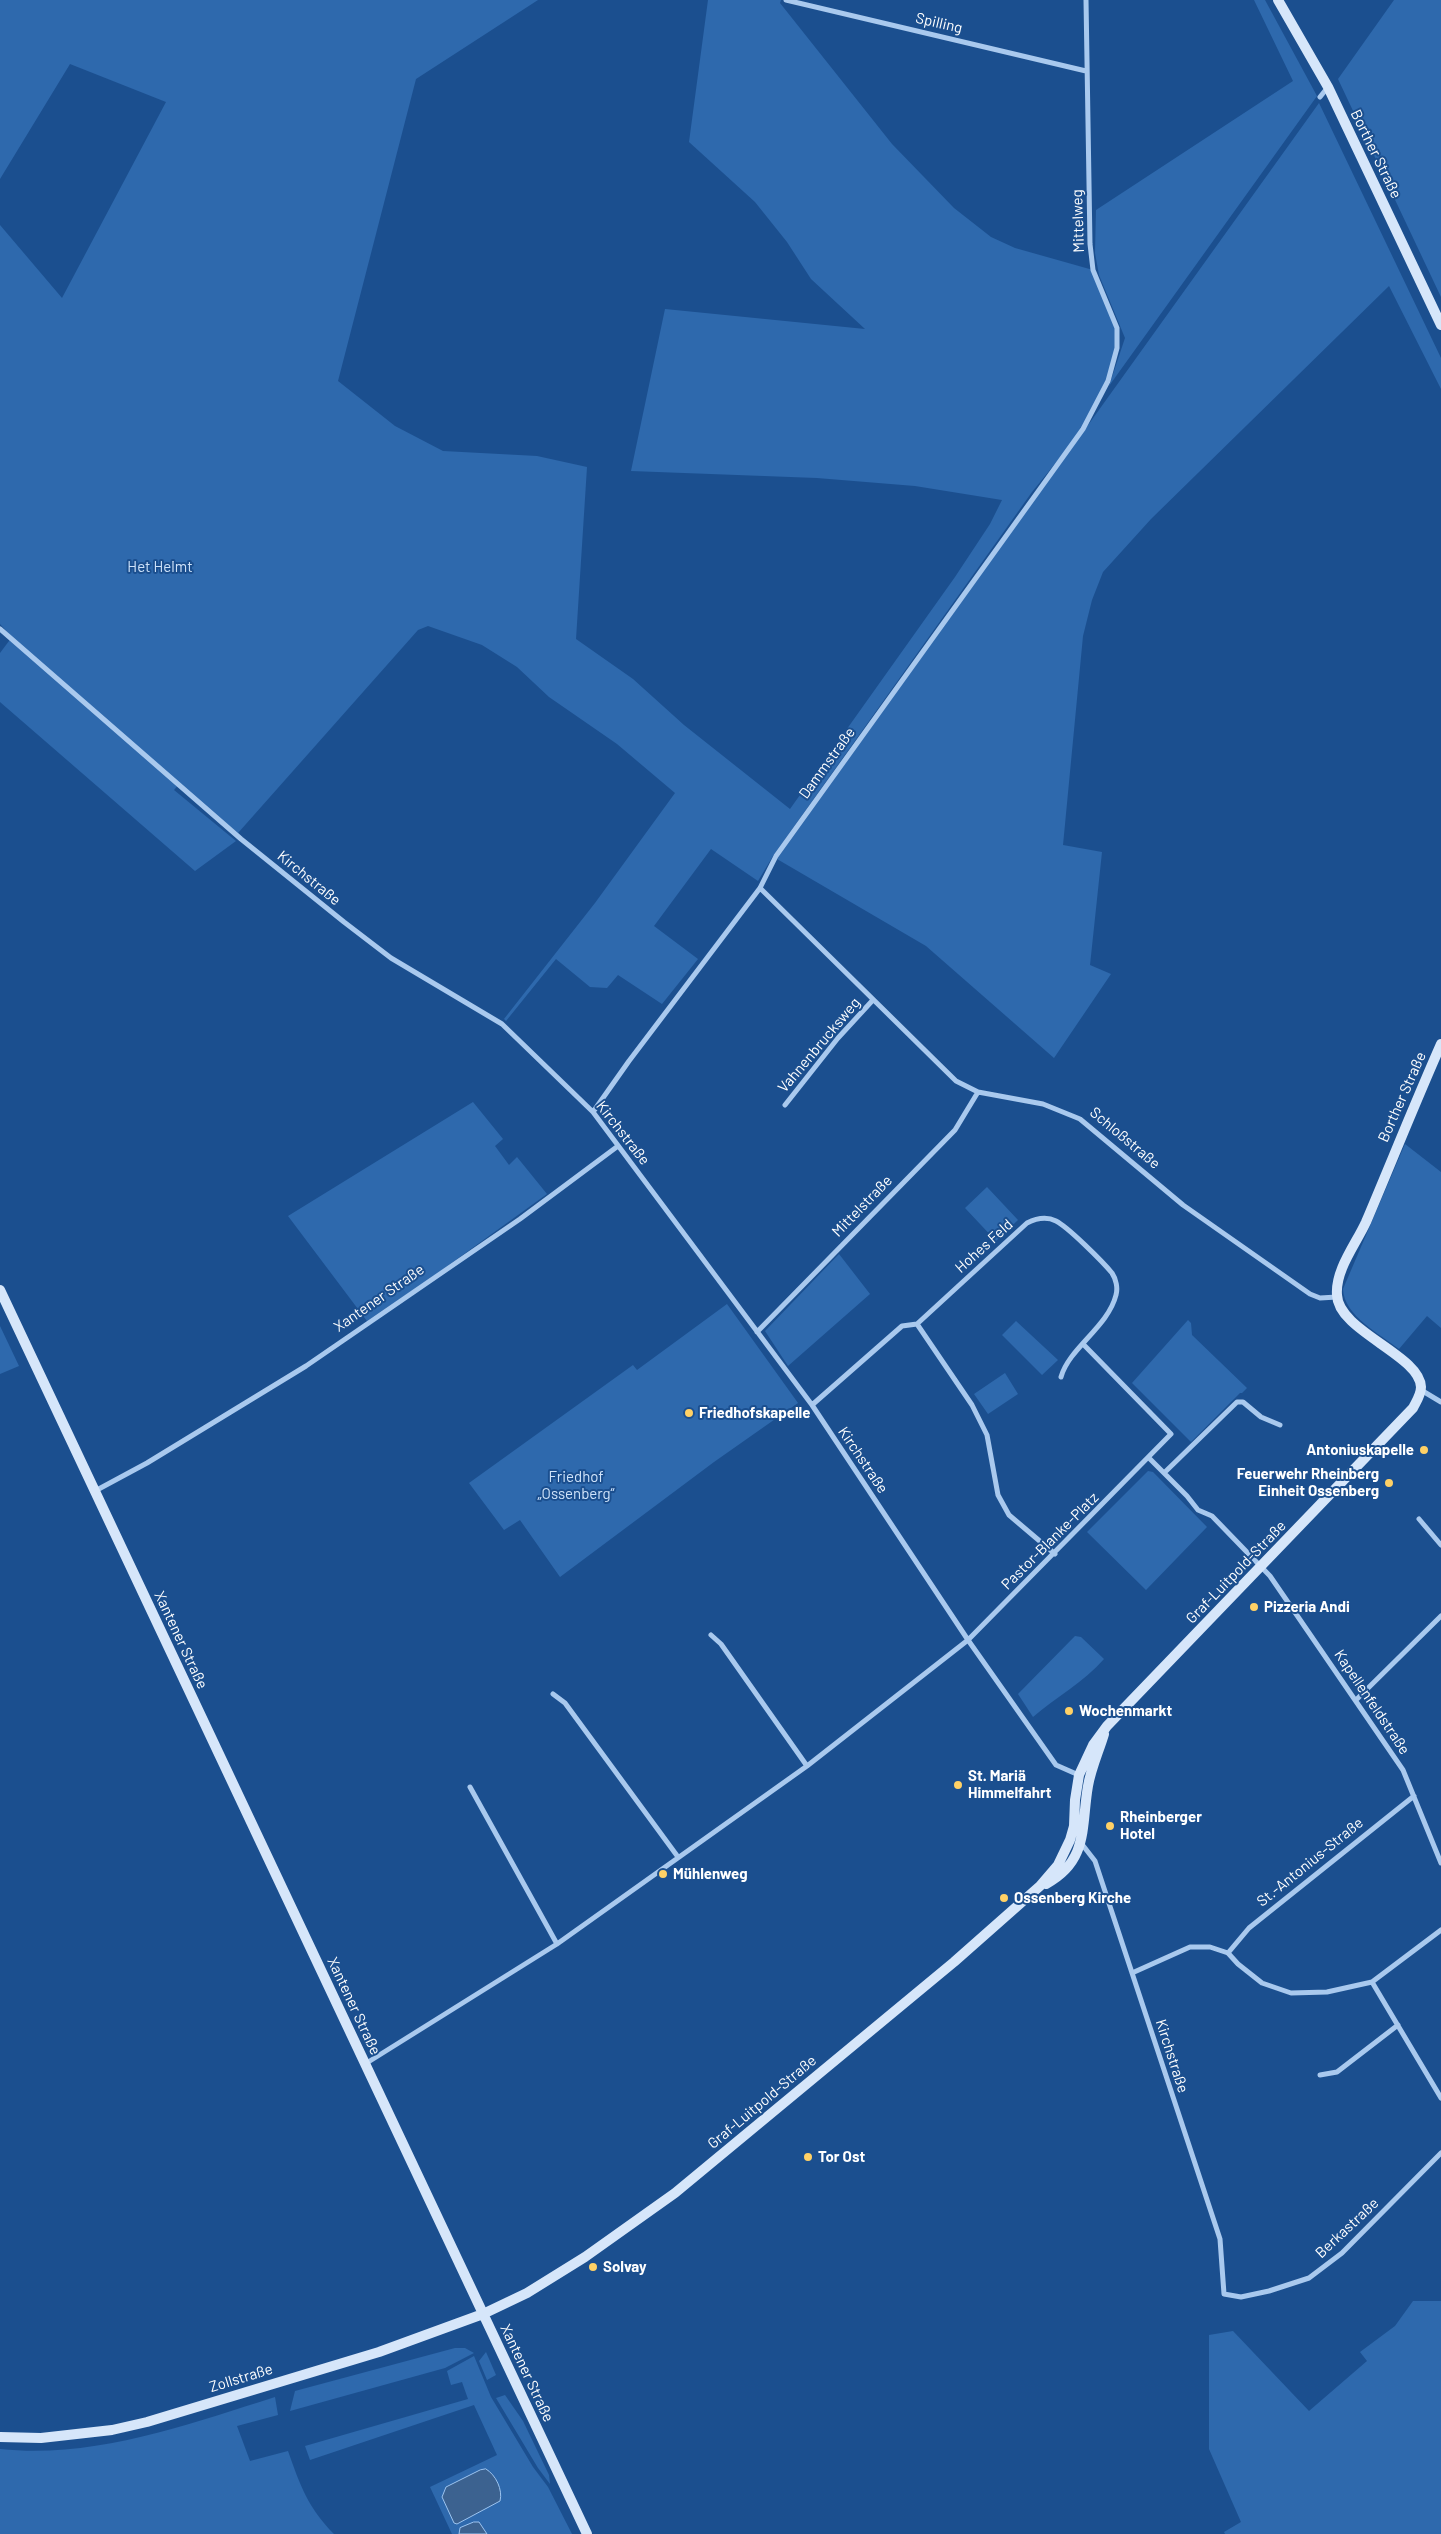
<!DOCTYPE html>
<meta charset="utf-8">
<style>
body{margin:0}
canvas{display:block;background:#1b4f8f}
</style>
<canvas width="1441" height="2534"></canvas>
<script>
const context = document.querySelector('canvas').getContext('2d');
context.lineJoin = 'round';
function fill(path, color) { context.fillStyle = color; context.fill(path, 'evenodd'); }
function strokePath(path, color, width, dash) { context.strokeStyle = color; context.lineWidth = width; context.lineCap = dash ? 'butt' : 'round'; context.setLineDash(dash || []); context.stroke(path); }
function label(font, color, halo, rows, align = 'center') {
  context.font = font + ' Barlow,sans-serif'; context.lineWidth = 4; context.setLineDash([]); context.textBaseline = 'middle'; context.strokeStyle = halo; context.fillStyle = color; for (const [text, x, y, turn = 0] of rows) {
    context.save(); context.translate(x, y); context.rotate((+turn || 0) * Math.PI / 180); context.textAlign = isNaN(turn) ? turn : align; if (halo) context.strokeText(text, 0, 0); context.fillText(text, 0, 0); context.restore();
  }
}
fill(new Path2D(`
 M0,0H538L416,79L338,381L395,426L443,451L537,456L587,467L576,639L633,679L684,725L790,809L955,577L990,524L1002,500L915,486L817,478L631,471L665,309L865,329L811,279L787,242L755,202L689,142L708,0H781L780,3L892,144L954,208L991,237L1015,248L1093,270L1117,328V348L1108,381L1083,429L1032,492L773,856L758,881L711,849L654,926L698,959L662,1004L618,975L607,988L590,987L556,959L506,1021L504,1019L595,903L675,793L617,744L549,697L517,667L482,645L428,626L418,630L238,833L179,784L174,790L236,841L195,871L0,702V653L12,637L0,624V225L62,298L166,102L70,64L0,179Z
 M1254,0H1265L1317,96L1109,386L1125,338L1099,275L1095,253L1096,210L1293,81Z
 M1394,0H1441V297L1338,79Z
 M1319,103L1441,358V389L1389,286L1151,519L1103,572L1092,600L1083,636L1063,845L1102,852L1090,965L1111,974L1054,1058L926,946L777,859Z
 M473,1102L503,1139L495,1146L509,1165L517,1157L547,1194L435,1275L367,1321L288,1216Z
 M1405,1144L1441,1172V1328L1427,1316L1399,1349C1380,1334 1344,1316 1343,1289Z
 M987,1187L1018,1220L996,1241L965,1208Z
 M839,1254L870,1294L788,1366L765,1331Z
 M727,1304L798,1403L714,1462L560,1577L520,1520L504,1530L469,1483L633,1365L637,1370Z
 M1188,1320L1191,1323L1192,1335L1247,1388L1242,1393H1240L1191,1442L1132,1383Z
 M1016,1321L1058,1360L1042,1375L1002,1335Z
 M0,1326L19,1366L0,1374Z
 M1005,1373L1018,1394L988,1414L974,1394Z
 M1148,1471L1153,1472L1207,1527L1146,1590L1087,1532Z
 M1075,1636L1081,1637L1104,1659C1084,1682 1056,1697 1033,1717L1018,1694Z
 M1413,2301H1441V2534H1225L1224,2532L1241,2522L1209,2449V2335L1233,2331L1309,2411L1367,2361L1360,2352L1395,2326Z
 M455,2348H465L474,2353L445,2368L290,2411L295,2391Z
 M486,2352L496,2375L487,2380L479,2361Z
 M474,2356L491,2397L533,2467L548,2487L572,2534H452L430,2487L497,2455L474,2405L310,2460L305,2446L468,2399L462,2382L451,2385L447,2371Z
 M505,2395L523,2421L549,2475L550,2484L538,2468L496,2398Z
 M275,2397L278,2415L237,2426L250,2461L288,2451C300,2485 308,2508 334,2534H0V2449C94,2459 187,2425 275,2397Z`), '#2e69ad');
const water = new Path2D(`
 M486,2469C496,2475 503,2490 500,2501L457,2524L454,2523L442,2497L446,2487L480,2470Z
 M474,2522H479L487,2534H459L460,2528Z`);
fill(water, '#3c6290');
strokePath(water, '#9cc4f0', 1);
strokePath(new Path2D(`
 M786,0L1086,71
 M1320,97L1328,87
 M0,629L241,839L344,922L391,958L502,1024L593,1112L812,1405L968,1640L1056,1765L1081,1776
 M760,888L956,1081L978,1092L1043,1104L1080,1119L1183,1205L1310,1294L1320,1298L1337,1297
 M785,1105L838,1038L872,1001
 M593,1112L629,1061L760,888L776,856L1083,429L1108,381L1117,348V328L1093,270L1090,244L1086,0
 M917,1324L972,1405L987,1435L998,1495L1009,1515L1055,1554
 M757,1332L955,1130L978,1092
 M1421,1390L1441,1402
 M812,1405L902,1326L917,1324L1027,1223C1037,1218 1046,1216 1056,1221C1068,1227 1103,1262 1112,1273C1116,1279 1118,1288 1116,1295C1108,1327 1069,1348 1061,1377
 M1149,1458L1187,1496L1198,1510L1212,1516L1270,1576L1403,1770L1441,1863
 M1164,1473L1237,1402H1243L1261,1417L1280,1425
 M95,1491L147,1463L306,1366L520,1219L618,1146
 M1419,1519L1441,1545
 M711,1635L721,1644L807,1766
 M553,1694L565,1703L678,1857
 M1356,1700L1441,1616
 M470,1787L557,1944
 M1081,1843L1095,1861L1220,2239L1224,2294L1241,2297L1269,2291L1309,2278L1342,2253L1441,2153
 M1228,1953L1249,1928L1414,1796
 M1132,1973L1190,1947H1210L1228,1953L1238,1964L1262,1983L1291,1993L1327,1992L1372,1982L1441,1930
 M1372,1982L1441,2098
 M365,2064L557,1944L807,1766L968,1640L1171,1434L1084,1345
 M1320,2075L1337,2072L1398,2025`), '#a9c9ee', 5);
strokePath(new Path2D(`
 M1278,0L1328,87L1441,325
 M0,1290L587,2534
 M1046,1884C1089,1861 1081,1826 1088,1786C1091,1768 1099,1751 1104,1734
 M0,2437L41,2438L112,2430L147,2422L379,2352L483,2314L527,2293L585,2257L675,2193L954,1962L1040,1886L1058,1865L1070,1840L1074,1826L1075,1800L1079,1775L1093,1745L1107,1726L1413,1408C1416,1402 1421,1395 1421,1387C1420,1355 1338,1331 1337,1295C1335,1270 1356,1244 1366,1222C1391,1163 1415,1103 1441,1044`), '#d6e6fa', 10);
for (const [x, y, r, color] of [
 [689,1413,5,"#ffd166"],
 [1424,1450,5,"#ffd166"],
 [1389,1483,5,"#ffd166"],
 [1254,1607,5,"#ffd166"],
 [1069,1711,5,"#ffd166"],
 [958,1785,5,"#ffd166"],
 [1110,1826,5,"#ffd166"],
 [663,1874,5,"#ffd166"],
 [1004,1898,5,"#ffd166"],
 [808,2157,5,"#ffd166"],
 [593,2267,5,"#ffd166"]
]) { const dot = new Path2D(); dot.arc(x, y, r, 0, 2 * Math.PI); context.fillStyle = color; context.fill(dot); strokePath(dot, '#1b4f8f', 2); }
label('15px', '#fff', '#1b4f8f', [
 ["Spilling",939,23,13],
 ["Borther Straße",1376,154,64],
 ["Mittelweg",1078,221,-92],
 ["Dammstraße",827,763,-54],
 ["Kirchstraße",309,878,39],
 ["Vahnenbrucksweg",819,1045,-50],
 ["Borther Straße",1402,1097,-66],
 ["Kirchstraße",623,1133,52],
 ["Schloßstraße",1125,1138,40],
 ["Mittelstraße",862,1206,-46],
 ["Hohes Feld",984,1246,-42],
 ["Xantener Straße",379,1298,-35],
 ["Kirchstraße",863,1460,56],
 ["Pastor-Blanke-Platz",1050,1541,-45],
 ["Graf-Luitpold-Straße",1236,1572,-46],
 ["Xantener Straße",181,1640,65],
 ["Kapellenfeldstraße",1372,1702,56],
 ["St.-Antonius-Straße",1310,1862,-39],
 ["Xantener Straße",354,2006,65],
 ["Kirchstraße",1172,2056,72],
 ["Graf-Luitpold-Straße",762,2102,-40],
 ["Berkastraße",1347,2228,-43],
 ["Xantener Straße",527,2373,65],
 ["Zollstraße",241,2378,-17]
]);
label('15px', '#cfe3fa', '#1b4f8f', [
 ["Het Helmt",160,567],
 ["Friedhof",576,1477],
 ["„Ossenberg“",576,1494]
]);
label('bold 15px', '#fff', '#1b4f8f', [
 ["Friedhofskapelle",699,1413],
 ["Antoniuskapelle",1414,1450,"right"],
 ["Feuerwehr Rheinberg",1379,1474,"right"],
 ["Einheit Ossenberg",1379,1491,"right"],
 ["Pizzeria Andi",1264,1607],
 ["Wochenmarkt",1079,1711],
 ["St. Mariä",968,1776],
 ["Himmelfahrt",968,1793],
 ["Rheinberger",1120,1817],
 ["Hotel",1120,1834],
 ["Mühlenweg",673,1874],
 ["Ossenberg Kirche",1014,1898],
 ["Tor Ost",818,2157],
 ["Solvay",603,2267]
], 'left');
</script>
